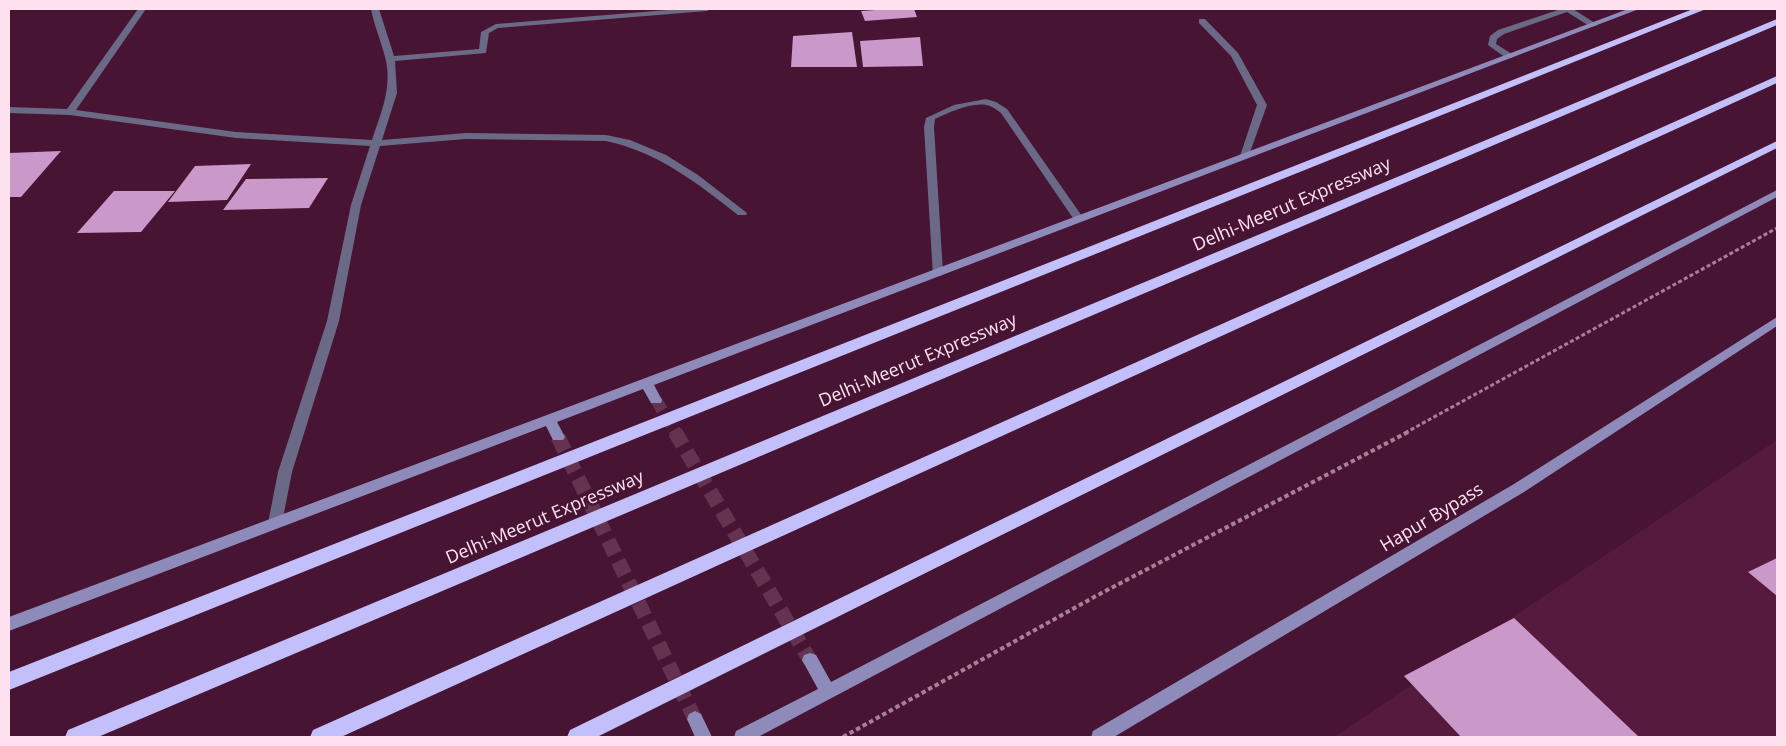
<!DOCTYPE html>
<style>
body{margin:0}
#map{position:relative;width:1786px;height:746px;overflow:hidden;background:#481433;font-family:"Open Sans",sans-serif}
canvas{display:block}
.frame{position:absolute;inset:0;border:10px solid #fee2ef;pointer-events:none}
</style>
<div id="map">
<canvas width="1786" height="746"></canvas>
<div class="frame"></div>
</div>
<script>
const context = document.querySelector('canvas').getContext('2d');
context.lineJoin = 'round';
function fill(path, color) { context.fillStyle = color; context.fill(path, 'evenodd'); }
function strokePath(path, color, width, dash) { context.strokeStyle = color; context.lineWidth = width; context.lineCap = dash ? 'butt' : 'round'; context.setLineDash(dash || []); context.stroke(path); }
function label(font, color, halo, rows, align = 'center') {
  context.font = font + ' "Open Sans",sans-serif'; context.lineWidth = 5; context.setLineDash([]); context.textBaseline = 'middle'; context.strokeStyle = halo; context.fillStyle = color; for (const [text, x, y, turn = 0] of rows) {
    context.save(); context.translate(x, y); context.rotate((+turn || 0) * Math.PI / 180); context.textAlign = isNaN(turn) ? turn : align; if (halo) context.strokeText(text, 0, 0); context.fillText(text, 0, 0); context.restore();
  }
}
fill(new Path2D(`
 M1777,440V737H1334Z`), '#551a3e');
fill(new Path2D(`
 M890,9H914L917,17L865,21L861,11Z
 M852,32L857,67H791L793,36Z
 M920,37L923,66L863,67L860,41Z
 M61,151L21,197H9V153Z
 M251,164L227,200L168,202L195,166Z
 M328,178L309,208L223,210L246,179Z
 M114,191H175L141,232L77,233Z
 M1777,558V596L1748,572Z
 M1514,618L1639,737H1461L1404,676Z`), '#ca98c9');
strokePath(new Path2D(`
 M656,400L676,433`), '#63334f', 12, [12, 5.5]);
strokePath(new Path2D(`
 M675,432L810,660
 M558,437L695,719`), '#63334f', 15, [15, 8]);
strokePath(new Path2D(`
 M1405,433L1777,228`), '#a78095', 3, [4, 2.5]);
strokePath(new Path2D(`
 M843,737L1096,596L1408,432`), '#a78095', 4, [4.5, 3]);
fill(new Path2D(`
 M986,99L996,102L1007,109L1084,219L1079,222L1075,221L1001,113C997,110 992,106 986,105C971,102 948,113 935,119L934,127L943,273L941,276H933L924,127L926,118L954,105Z`), '#6a6986');
fill(new Path2D(`
 M138,9H146L76,110L236,132L372,140C381,113 393,86 385,57C381,41 374,25 371,9H379L394,56L479,49L481,32L496,24L680,9H711L707,11L498,28L489,33L486,53L395,61L397,93L382,140L466,133L606,135L630,140L666,155L698,175L747,213L746,215H738C697,183 658,152 606,141L466,139L380,146L361,205L339,321L292,472L282,523L280,527L275,529L270,527L268,523L278,472L327,321L351,205L370,146L236,138L70,115L9,113V107L67,109Z
 M1561,9H1573L1598,25L1591,27L1567,12L1504,34L1497,39L1496,44L1512,54V58H1506L1488,45L1490,36L1498,30Z
 M1199,19H1205L1238,53L1267,105L1248,158L1245,159L1240,156L1257,105L1231,56L1199,23Z`), '#6a6986');
fill(new Path2D(`
 M1628,9H1639L654,385L662,400L661,403H651L643,389L557,422L565,437L563,440H553L546,426L9,631V617Z
 M1777,190V197L758,737H734L736,731L818,689L802,660L804,655L810,653L816,655L831,682Z
 M1777,317V326L1524,492L1114,737H1091L1093,731L1514,484Z
 M695,711L701,714L712,737H695L687,719L689,714Z`), '#8e8bba');
fill(new Path2D(`
 M1693,9H1706L9,690V672Z
 M1777,19V25L98,737H65L68,730Z
 M1777,76V83L341,737H310L313,730Z
 M1777,141V148L597,737H567L570,730Z`), '#c3bffb');
label('18px', '#fee2ef', '#481433', [
 ["Delhi-Meerut Expressway",1292,205,-23],
 ["Delhi-Meerut Expressway",918,361,-23],
 ["Delhi-Meerut Expressway",545,518,-23],
 ["Hapur Bypass",1432,518,-31]
]);
</script>
